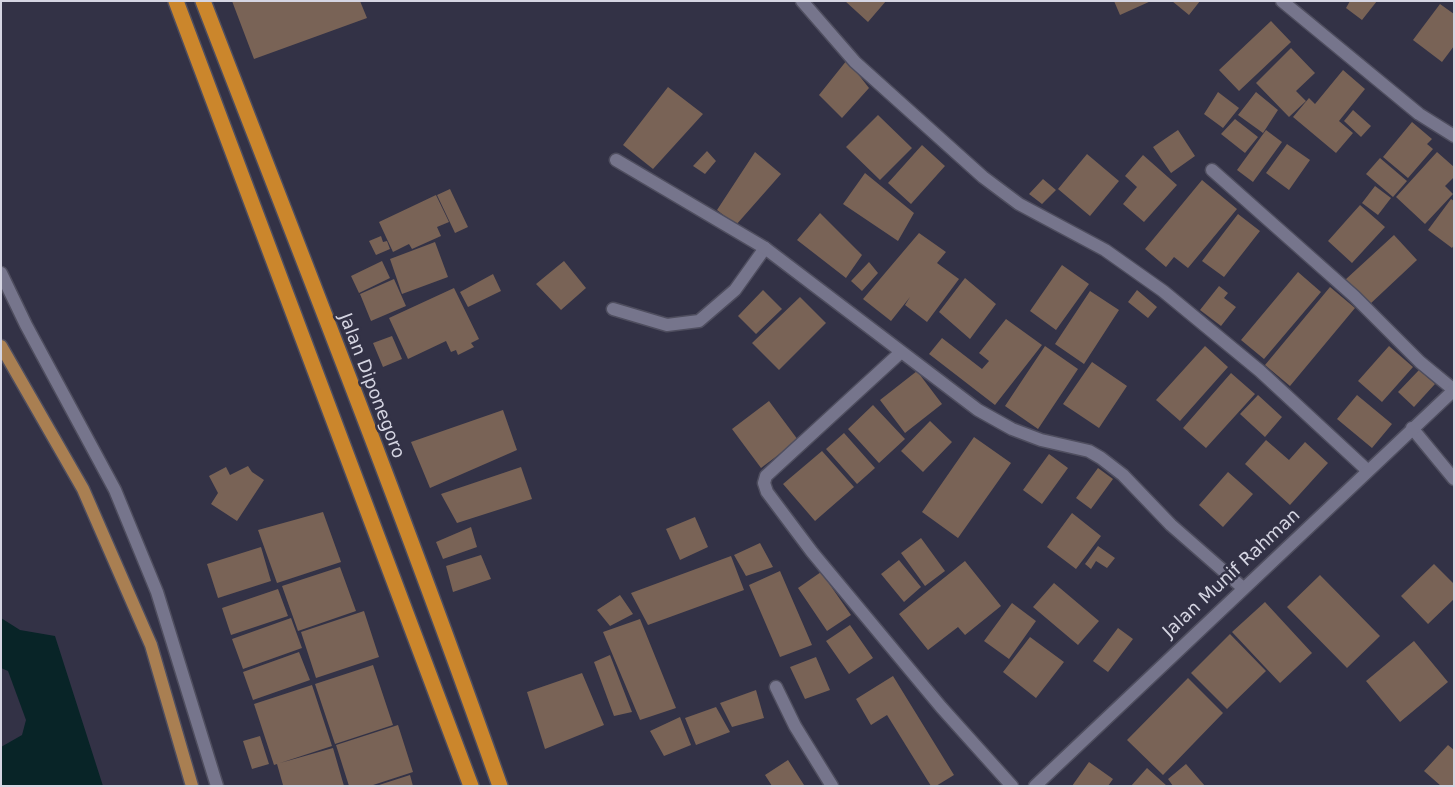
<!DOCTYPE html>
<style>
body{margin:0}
#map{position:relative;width:1455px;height:787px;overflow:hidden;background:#333246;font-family:"DejaVu Sans",sans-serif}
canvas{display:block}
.frame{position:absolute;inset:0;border:2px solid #d5d5e2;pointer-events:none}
</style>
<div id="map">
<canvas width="1455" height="787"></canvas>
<div class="frame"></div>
</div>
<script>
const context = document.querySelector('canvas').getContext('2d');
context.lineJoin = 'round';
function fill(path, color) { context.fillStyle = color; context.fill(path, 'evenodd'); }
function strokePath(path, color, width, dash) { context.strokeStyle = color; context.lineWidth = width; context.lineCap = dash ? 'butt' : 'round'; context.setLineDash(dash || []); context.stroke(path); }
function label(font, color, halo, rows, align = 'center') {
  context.font = font + ' "DejaVu Sans",sans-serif'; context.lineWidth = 5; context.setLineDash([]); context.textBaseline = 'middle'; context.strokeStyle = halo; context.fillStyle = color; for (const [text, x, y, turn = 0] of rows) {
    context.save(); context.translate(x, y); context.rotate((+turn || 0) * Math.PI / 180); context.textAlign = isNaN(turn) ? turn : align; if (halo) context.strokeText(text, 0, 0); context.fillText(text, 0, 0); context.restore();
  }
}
fill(new Path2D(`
 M1,618L20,630L55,636L103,786H1Z`), '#082427');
fill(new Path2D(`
 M1,668L8,671L26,720L22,735L1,747Z`), '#333246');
fill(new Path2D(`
 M232,1H360L367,18L254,59Z
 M845,1H886L868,22Z
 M1114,1H1151L1120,15Z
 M1172,1H1200L1189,15Z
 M1350,1H1377L1362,20L1346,8Z
 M1440,4L1454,14V46L1442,62L1413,40Z
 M1271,21L1291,42L1239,91L1219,70Z
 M1291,48L1315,73L1296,91L1306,101L1289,117L1256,83Z
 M847,60L869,88L842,118L819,95Z
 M1343,70L1365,89L1339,121L1353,133L1336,153L1293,117L1309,98L1315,104Z
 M668,87L703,114L653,169L623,145Z
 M1218,92L1239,108L1223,128L1204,114Z
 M1256,92L1278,110L1263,133L1238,115Z
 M1353,110L1371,126L1361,137L1344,121Z
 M878,115L912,148L880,180L846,147Z
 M1235,119L1258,137L1245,153L1221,134Z
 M1412,122L1432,139L1427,144L1433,149L1408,178L1383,157Z
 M1178,130L1195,156L1171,173L1153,147Z
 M1266,130L1282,142L1253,182L1237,170Z
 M1287,144L1310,160L1289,190L1266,173Z
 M922,145L945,166L911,204L888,183Z
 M707,151L716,161L705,174L693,166Z
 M755,152L781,174L736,225L717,210Z
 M1437,152L1454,167V177L1445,186L1453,194L1425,224L1396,197Z
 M1087,154L1119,181L1090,216L1058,189Z
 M1143,155L1177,185L1144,222L1123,204L1137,187L1125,176Z
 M1380,158L1407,181L1393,197L1366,174Z
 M865,173L914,213L898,241L843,204Z
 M1043,179L1056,190L1042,204L1029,194Z
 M1202,180L1237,209L1188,268L1174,257L1166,267L1145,249Z
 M1375,186L1391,198L1378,215L1362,203Z
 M450,189L468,227L455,233L437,195Z
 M436,195L449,222L437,227L441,236L412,249L409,244L393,252L379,222Z
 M1451,199L1454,201V245L1452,248L1428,230Z
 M1360,205L1385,227L1352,263L1328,241Z
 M820,213L862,255L846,278L797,240Z
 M1238,214L1260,231L1224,277L1202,261Z
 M919,233L946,252L937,263L959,279L927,322L905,305L910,297L891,321L863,299Z
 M1394,235L1417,260L1369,305L1345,280Z
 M381,236L383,242L387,241L390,249L376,255L369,241Z
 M435,242L448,277L402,294L390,259Z
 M382,261L390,278L359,293L351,276Z
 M564,261L586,288L561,310L536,284Z
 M869,262L878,273L862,291L851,281Z
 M1062,265L1089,284L1056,330L1030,311Z
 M1298,272L1321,292L1264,359L1241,340Z
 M493,274L501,291L468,307L460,292Z
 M965,278L996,304L970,339L939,312Z
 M394,279L406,306L371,321L360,294Z
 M1219,286L1228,293L1224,298L1236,307L1221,326L1200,310Z
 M1330,287L1355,308L1290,386L1265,365Z
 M454,288L479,339L471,343L474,347L458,355L456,350L451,352L446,341L408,359L389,318Z
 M763,290L782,309L756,334L738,316Z
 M1137,290L1157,307L1148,318L1128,302Z
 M1090,291L1119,310L1084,364L1055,344Z
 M800,297L826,323L779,370L752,343Z
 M1006,319L1042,345L995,405L929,354L942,338L982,369L989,361L979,353Z
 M392,336L402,359L383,367L373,343Z
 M1045,346L1078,369L1038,429L1005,406Z
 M1205,346L1228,367L1180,421L1156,400Z
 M1389,346L1413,367L1382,402L1358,381Z
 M1092,362L1127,386L1099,428L1063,404Z
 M1419,370L1435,384L1414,407L1398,392Z
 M917,371L942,404L905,433L880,400Z
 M1231,373L1255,394L1206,448L1183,428Z
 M1258,395L1282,417L1265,437L1240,414Z
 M1357,395L1392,424L1372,448L1337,419Z
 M769,401L798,440L761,468L732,429Z
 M873,405L905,439L879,463L848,429Z
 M503,410L517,450L430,488L411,442Z
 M930,421L952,442L923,472L901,451Z
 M844,433L875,468L857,484L826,449Z
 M974,437L1011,463L958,538L922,512Z
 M1266,440L1289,460L1305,442L1328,463L1290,505L1245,464Z
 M822,451L854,487L815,521L783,484Z
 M1049,454L1068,468L1042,504L1023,490Z
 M248,466L252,472L264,480L237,521L211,504L218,493L209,476L226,467L230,475Z
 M521,467L532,499L457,523L441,494Z
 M1098,468L1113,479L1091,509L1076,498Z
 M1228,472L1253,494L1223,527L1199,505Z
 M323,512L341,562L277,583L258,530Z
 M1072,513L1101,536L1076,569L1047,547Z
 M695,517L708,547L680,560L666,529Z
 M471,527L477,547L443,559L436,542Z
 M921,538L945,571L925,586L901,553Z
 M760,543L773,567L746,576L734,555Z
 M1098,546L1115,558L1107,568L1096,561L1091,569L1085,564Z
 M261,547L271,581L218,598L207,564Z
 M481,555L491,579L453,592L446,566Z
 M731,556L744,590L648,625L631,593Z
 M899,560L921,587L904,602L881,574Z
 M965,561L1001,606L965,635L958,627L928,650L899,614Z
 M1434,564L1454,584V599L1428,624L1401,596Z
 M340,567L356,611L298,631L282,586Z
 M780,571L812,645L780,657L749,585Z
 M821,572L851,615L827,631L798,588Z
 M1320,575L1380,636L1347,668L1287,607Z
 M1054,583L1099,621L1078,645L1033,607Z
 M278,589L288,616L231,635L222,608Z
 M620,595L633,614L610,626L597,610Z
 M1265,602L1312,653L1280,683L1232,632Z
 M1012,603L1036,621L1009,659L984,641Z
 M364,611L379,657L316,678L301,632Z
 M291,618L302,648L243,669L232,639Z
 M640,619L676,708L640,720L603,632Z
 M850,625L873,658L849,674L826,641Z
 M1118,628L1133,639L1108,672L1093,661Z
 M1230,634L1266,671L1227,709L1191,673Z
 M1030,637L1064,662L1036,698L1003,672Z
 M1414,641L1448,682L1400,722L1366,681Z
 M299,652L310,680L253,700L243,672Z
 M610,655L632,712L614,716L594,662Z
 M816,657L830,690L805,699L790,667Z
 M373,665L393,725L335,744L315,684Z
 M582,673L604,725L545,749L527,692Z
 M893,676L954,775L936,786H931L887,715L871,725L856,699Z
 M1188,678L1223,713L1163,775L1127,740Z
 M312,685L332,746L280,763L333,748L344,786L283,785L277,764L274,765L254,704Z
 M756,690L764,718L732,727L720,703Z
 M716,707L730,732L696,745L685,718Z
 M680,717L691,745L664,756L650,731Z
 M398,725L413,772L370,786H349L336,745Z
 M260,736L269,764L252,769L243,741Z
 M1448,745L1454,750V786H1441L1424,771Z
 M788,760L804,785L772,786L765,775Z
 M1089,762L1113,779L1108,786H1072Z
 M1186,764L1205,786H1173L1168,779Z
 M1147,768L1167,786H1131Z
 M410,775L413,786H379V785Z`), '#796356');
const lane = new Path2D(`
 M1,273L26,325L115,490L157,592L217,786
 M613,309L667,325L699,321L735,290L765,248
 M1412,428L1454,479`);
const street = new Path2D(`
 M802,1L855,62L983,177L1019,204L1105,250L1163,291L1260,371L1367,470
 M1282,1L1419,114L1454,136
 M616,160L765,248L978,410L1012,429L1041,440L1089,451L1101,458L1123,475L1171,525L1243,588
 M1212,170L1354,296L1420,362L1454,390
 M900,353L766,476L764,483L767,492L812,552L941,707L1012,786
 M776,687L795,726L832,786`);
const secondary = new Path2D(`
 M1035,786L1454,390`);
const primary = new Path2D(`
 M1,346L83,489L151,645L192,786`);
const highway = new Path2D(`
 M176,1L471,786
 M203,1C304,262 407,522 500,786`);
strokePath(lane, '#4f4e5f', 15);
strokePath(street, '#4f4e5f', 15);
strokePath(secondary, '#4f4e5f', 15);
strokePath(primary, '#4f4e5f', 15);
strokePath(highway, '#4f4e5f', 18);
strokePath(lane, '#76758c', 12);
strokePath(street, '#76758c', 12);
strokePath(secondary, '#76758c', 12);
strokePath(primary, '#a97f52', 12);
strokePath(highway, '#cb862c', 15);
label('18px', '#d5d5e2', '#333246', [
 ["Jalan Diponegoro",371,386,69],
 ["Jalan Munif Rahman",1232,574,-43]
]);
</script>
